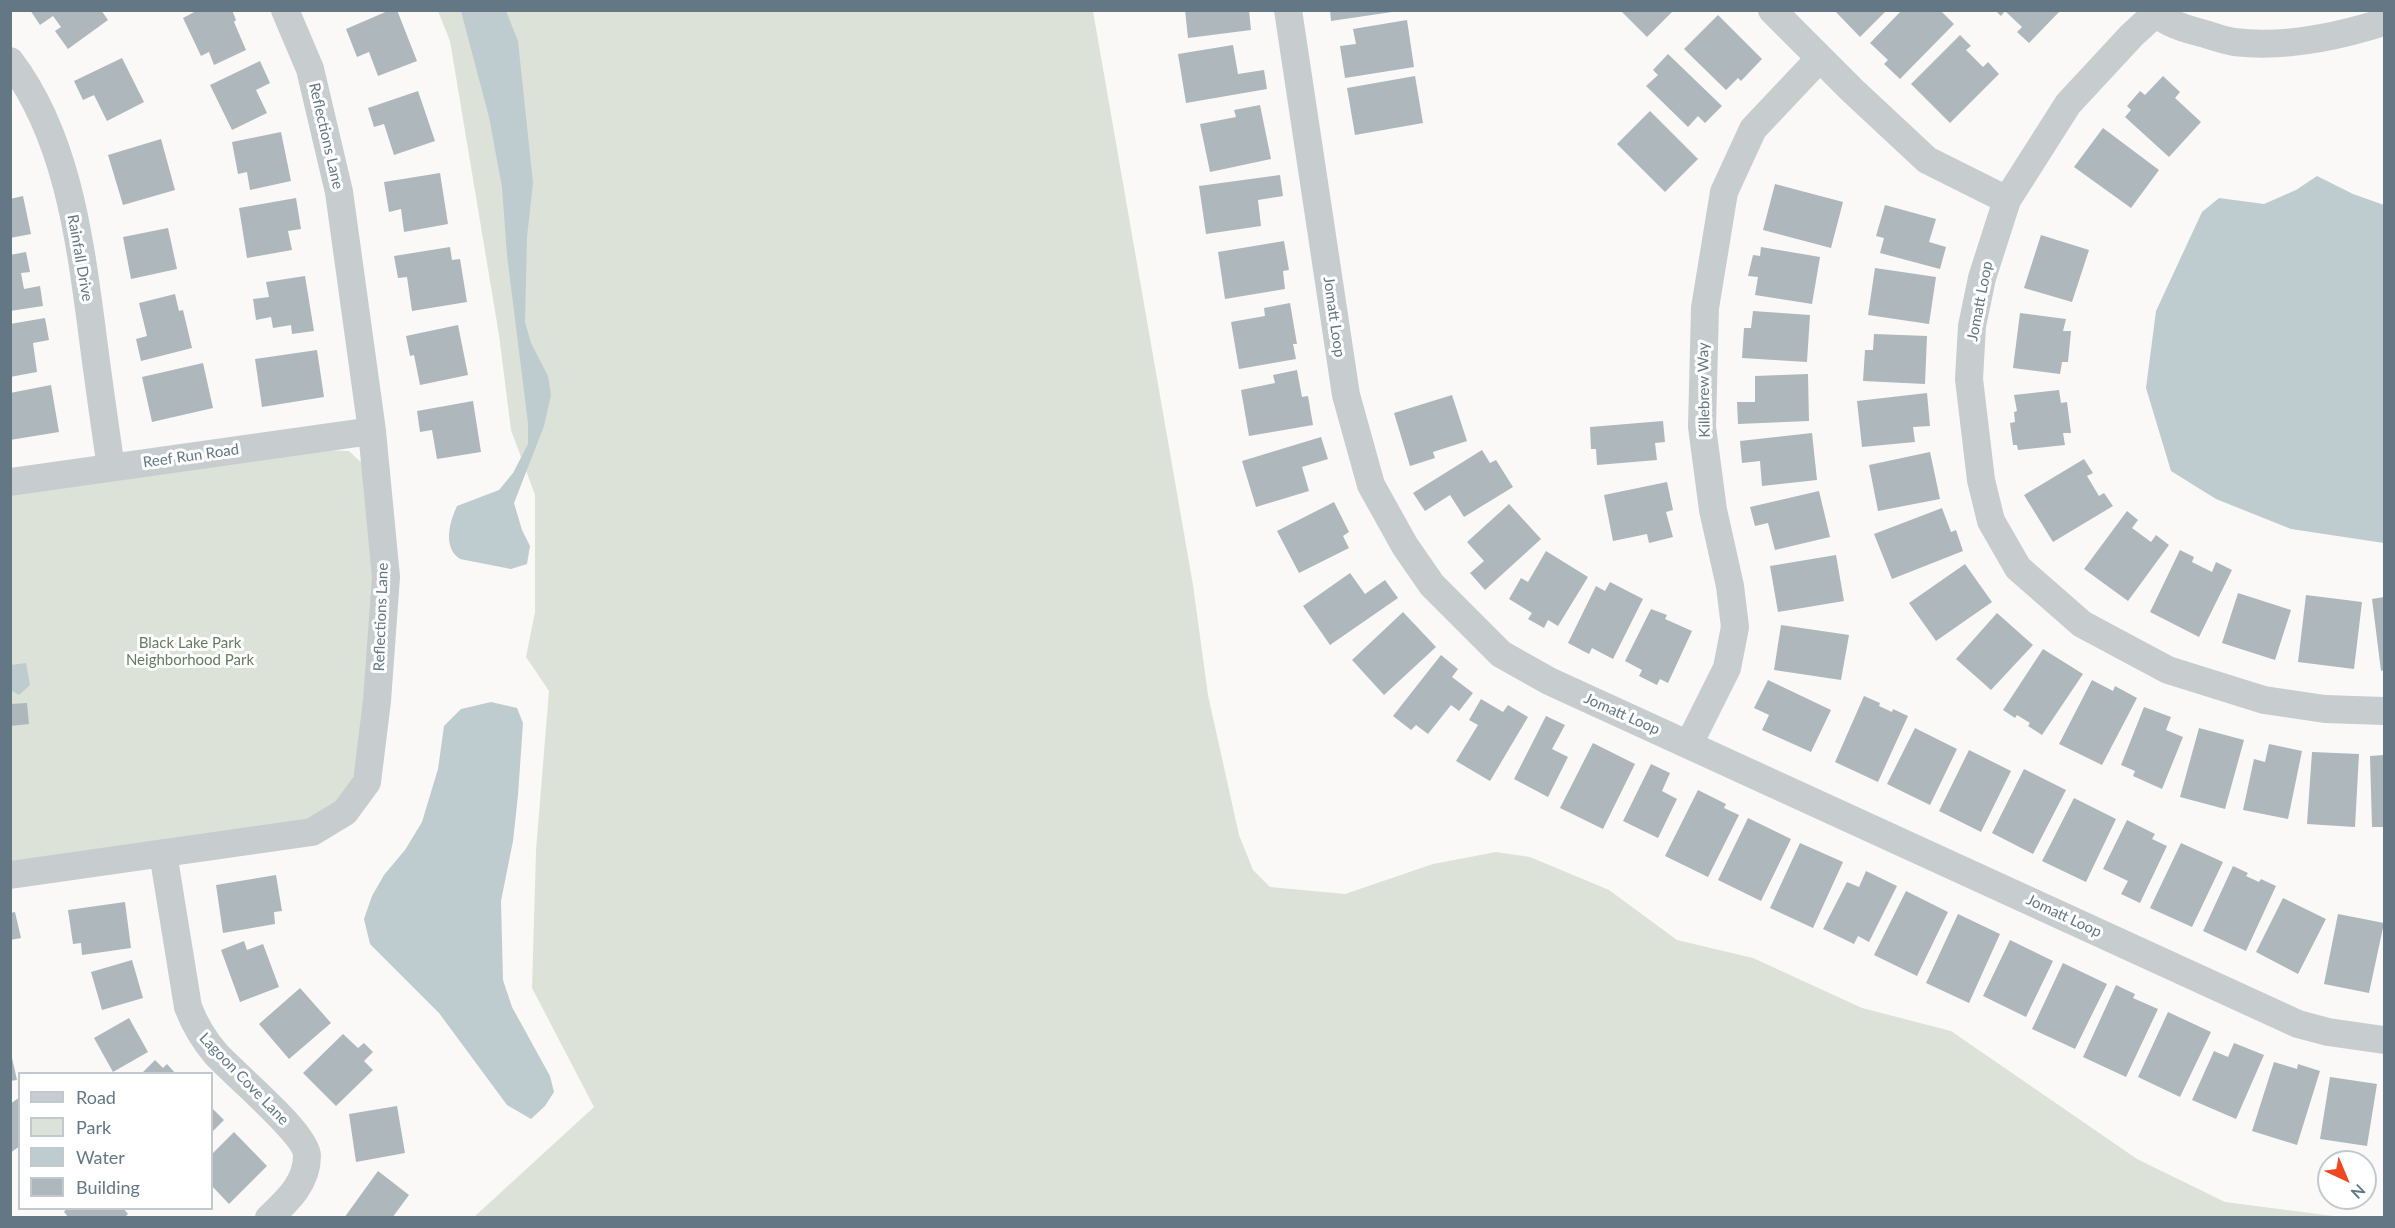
<!DOCTYPE html>
<style>
body{margin:0}
#map{position:relative;width:2395px;height:1228px;overflow:hidden;background:#faf9f7;font-family:Lato,sans-serif}
canvas{display:block}
.frame{position:absolute;inset:0;border:12px solid #637784;pointer-events:none}
.legend{position:absolute;left:18px;top:1072px;width:195px;height:138px;box-sizing:border-box;background:#fff;border:2px solid #c1c9ce;margin:0;padding:8px 10px;list-style:none;font-size:18px;color:#637784}
.legend li{display:flex;align-items:center;gap:12px;height:30px}
.legend b{width:30px;border:2px solid #c1c9ce}
.north{position:absolute;left:2317px;top:1150px;width:60px;height:60px;box-sizing:border-box;background:#fff;border:2px solid #c1c9ce;border-radius:50%;rotate:136deg;font-size:16px;font-weight:700;line-height:24px;text-align:center;color:#637784}
.north::after{content:'';display:block;margin:auto;width:21px;height:27px;background:#ee4722;clip-path:polygon(50% 0,100% 100%,50% 72%,0 100%)}
</style>
<div id="map">
<canvas width="2395" height="1228"></canvas>
<div class="frame"></div>
<ul class="legend">
<li><b style="height:8px;background:#c7cccf"></b>Road</li>
<li><b style="height:16px;background:#dce2d8"></b>Park</li>
<li><b style="height:16px;background:#becbcf"></b>Water</li>
<li><b style="height:16px;background:#adb7bc"></b>Building</li>
</ul>
<div class="north">N</div>
</div>
<script>
const context = document.querySelector('canvas').getContext('2d');
context.lineJoin = 'round';
function fill(path, color) { context.fillStyle = color; context.fill(path, 'evenodd'); }
function strokePath(path, color, width, dash) { context.strokeStyle = color; context.lineWidth = width; context.lineCap = dash ? 'butt' : 'round'; context.setLineDash(dash || []); context.stroke(path); }
function label(font, color, halo, rows, align = 'center') {
  context.font = font + ' Lato,sans-serif'; context.lineWidth = 6; context.setLineDash([]); context.textBaseline = 'middle'; context.strokeStyle = halo; context.fillStyle = color; for (const [text, x, y, turn = 0] of rows) {
    context.save(); context.translate(x, y); context.rotate((+turn || 0) * Math.PI / 180); context.textAlign = isNaN(turn) ? turn : align; if (halo) context.strokeText(text, 0, 0); context.fillText(text, 0, 0); context.restore();
  }
}
fill(new Path2D(`
 M438,11H1093L1193,585L1208,695L1239,835L1253,870L1270,887L1345,894L1433,864L1496,852L1530,857L1609,890L1677,940L1753,958L1862,1008L1951,1031L2137,1159L2225,1202L2341,1217H474L594,1107L532,988L536,850L549,691L526,657L535,612V495L511,430L499,335L450,41Z
 M326,450L349,451L366,467L375,547L373,640L358,761L349,790L318,819L11,862L10,495Z`), '#dce2d8');
fill(new Path2D(`
 M461,11H506L518,41L533,183L527,237L525,322L531,343L548,376L551,395L544,426L514,503L522,530L530,546L527,564L511,569L460,559C442,547 450,521 457,506L499,490L513,473L528,444V423L507,255L502,187L489,117Z
 M2317,176L2353,194L2384,205V543L2291,529L2216,499L2171,471L2146,388L2156,311L2202,212L2219,198L2264,204L2296,190Z
 M26,663L30,685L19,695L11,690V665Z
 M491,702L517,708L523,723L518,795L513,841L501,901L503,980L512,1007L550,1076L554,1092L545,1106L531,1119L507,1105L439,1013L370,944L364,919L372,896L384,875L405,850L422,822L438,769L444,726L461,709Z`), '#becbcf');
fill(new Path2D(`
 M30,10H101L108,20L68,49L55,31L61,27L53,16L40,25Z
 M198,10H232L236,20L234,22L246,50L214,65L209,52L201,56L183,18Z
 M390,10H397L417,61L378,76L369,52L357,57L346,29Z
 M1185,10H1249L1251,30L1188,38Z
 M1330,10H1392V12L1331,21Z
 M1620,10H1674L1647,37Z
 M1834,10H1887L1860,37Z
 M1902,10H1940L1954,24L1900,79L1884,64L1888,60L1870,43Z
 M1995,10H2061L2029,43L2017,32L2022,27L2005,11L2001,16Z
 M1718,15L1762,59L1741,81L1738,78L1726,90L1684,49Z
 M1407,20L1414,67L1345,78L1340,46L1356,44L1353,29Z
 M1960,35L1971,46L1966,50L1983,67L1988,62L1999,74L1950,123L1911,84Z
 M1233,45L1238,74L1264,70L1267,89L1186,103L1178,54Z
 M1668,54L1722,106L1705,123L1698,116L1688,127L1646,86L1658,75L1653,70Z
 M122,58L144,102L107,121L94,95L83,100L74,81Z
 M260,61L270,83L256,90L267,113L232,130L210,85Z
 M1415,76L1423,123L1355,135L1347,88Z
 M2163,76L2180,92L2175,98L2201,122L2169,157L2125,117L2131,110L2127,106L2140,91L2145,95Z
 M418,91L435,141L394,155L384,124L374,127L368,108Z
 M1260,105L1271,159L1210,172L1200,124L1236,117L1234,110Z
 M1650,111L1698,159L1665,192L1617,144Z
 M2103,128L2159,170L2131,208L2074,167Z
 M281,132L291,181L250,190L247,172L238,174L232,142Z
 M161,139L175,190L123,205L108,155Z
 M440,173L448,224L404,232L401,209L389,212L384,182Z
 M1280,175L1283,196L1258,200L1261,226L1206,234L1199,186Z
 M1775,184L1843,202L1831,248L1763,230Z
 M23,196L31,234L10,238V199Z
 M296,198L301,229L288,231L292,250L247,258L239,208Z
 M1885,205L1936,219L1929,242L1946,247L1940,269L1880,253L1884,238L1876,236Z
 M168,228L177,269L131,279L123,237Z
 M2041,235L2089,250L2072,302L2024,288Z
 M1284,241L1289,270L1283,271L1285,289L1225,299L1218,252Z
 M450,247L452,260L460,259L467,302L412,311L407,277L398,278L394,256Z
 M1761,247L1820,257L1812,304L1755,295L1758,277L1748,276L1753,255L1760,256Z
 M26,252L30,272L21,273L24,289L40,286L43,306L10,311V255Z
 M1875,268L1936,277L1929,324L1868,315Z
 M305,276L314,331L292,334L291,325L273,328L271,317L256,320L253,299L269,297L266,282Z
 M175,294L179,311L183,310L192,348L141,361L136,339L147,336L139,303Z
 M1290,303L1297,344H1293L1296,359L1239,369L1231,322L1265,316L1264,308Z
 M1753,311L1810,315L1807,362L1742,358L1744,328H1751Z
 M2020,313L2066,319L2063,331H2071L2068,362H2062L2060,374L2013,368Z
 M45,318L49,340L33,343L37,372L10,377V324Z
 M458,325L468,375L420,385L414,355L410,356L406,336Z
 M1874,334L1927,336L1925,384L1863,381L1865,350H1873Z
 M317,350L324,397L262,407L255,359Z
 M203,363L213,408L152,422L142,377Z
 M1297,370L1302,397L1308,396L1313,425L1249,436L1241,390L1275,383L1273,375Z
 M1808,374L1809,421L1738,424L1737,402H1755V376Z
 M51,385L59,432L10,440V393Z
 M2059,390L2061,403L2067,402L2071,433H2063L2065,445L2018,450L2017,445H2013L2010,423L2015,422L2014,412L2017,411L2014,395Z
 M1927,393L1930,426L1913,427L1915,442L1862,447L1857,401Z
 M1452,395L1467,441L1433,452L1435,458L1410,466L1394,413Z
 M473,401L481,452L437,459L432,430L420,432L417,411Z
 M1663,421L1665,442L1655,443L1657,460L1597,465L1596,449H1591L1590,427Z
 M1812,433L1817,480L1762,486L1760,461L1742,463L1740,441Z
 M1321,437L1328,459L1302,467L1309,491L1256,507L1242,461Z
 M1482,450L1490,463L1496,460L1513,487L1464,517L1450,495L1425,511L1413,493Z
 M1930,452L1940,499L1878,511L1869,465Z
 M2084,459L2093,473L2087,476L2099,496L2104,493L2113,506L2053,542L2024,495Z
 M1667,482L1673,510L1666,512L1673,537L1649,543L1647,534L1613,541L1604,495Z
 M1819,491L1830,537L1775,550L1768,523L1755,526L1750,507Z
 M1334,502L1349,532L1343,536L1349,548L1299,573L1277,531Z
 M1509,504L1541,539L1485,590L1470,573L1484,561L1467,542Z
 M1942,508L1951,532L1956,530L1963,551L1892,579L1874,534Z
 M2127,511L2138,520L2132,528L2151,542L2156,535L2169,545L2128,601L2084,569Z
 M2180,550L2194,557L2192,562L2212,572L2216,562L2232,570L2199,637L2150,612Z
 M1546,551L1588,577L1558,626L1548,620L1544,628L1528,619L1532,613L1509,599L1521,578L1528,582Z
 M1836,555L1844,601L1778,612L1770,566Z
 M1965,564L1992,602L1936,641L1909,603Z
 M1350,573L1365,594L1385,580L1398,598L1330,645L1303,606Z
 M1610,582L1643,599L1613,659L1592,648L1589,654L1568,643L1596,586L1605,591Z
 M2238,593L2291,610L2275,660L2222,643Z
 M2306,595L2362,602L2354,669L2298,662Z
 M2384,597V670L2381,671L2372,599Z
 M1651,609L1667,615L1665,619L1692,631L1668,683L1660,679L1657,685L1639,676L1642,670L1625,661Z
 M1403,612L1436,647L1384,695L1352,660Z
 M1997,613L2033,645L1991,690L1956,659Z
 M1781,625L1849,635L1841,680L1774,670Z
 M2043,649L2083,674L2042,735L2028,726L2030,723L2017,715L2015,718L2003,710Z
 M1441,655L1458,669L1452,677L1473,693L1459,711L1451,705L1428,734L1416,725L1411,730L1393,716Z
 M1768,680L1831,710L1811,752L1762,730L1769,715L1754,708Z
 M2092,680L2113,691L2115,686L2137,698L2102,765L2059,744Z
 M1864,696L1880,703L1879,706L1892,712L1893,709L1908,716L1878,782L1835,762Z
 M1481,699L1503,712L1508,705L1528,717L1490,781L1456,761L1478,725L1469,720Z
 M27,703L29,724L10,726V704Z
 M2144,707L2171,717L2166,730L2183,737L2162,789L2133,776L2135,771L2121,765Z
 M1546,716L1565,725L1552,749L1568,757L1548,797L1514,779Z
 M1915,728L1957,749L1930,805L1887,784Z
 M2199,728L2244,740L2225,809L2180,797Z
 M1593,743L1635,764L1603,829L1560,808Z
 M2269,744L2302,751L2288,819L2243,810L2254,759L2265,762Z
 M1969,750L2011,771L1981,832L1939,811Z
 M2312,752L2359,754L2355,827L2307,824Z
 M2384,755V827H2372L2370,756Z
 M1651,764L1670,773L1662,791L1677,799L1658,838L1623,821Z
 M2024,769L2066,790L2033,854L1992,833Z
 M1698,790L1726,804L1724,808L1739,815L1708,877L1665,856Z
 M2074,798L2116,819L2086,882L2042,861Z
 M1748,818L1791,839L1761,901L1718,880Z
 M2127,820L2155,834L2152,839L2167,846L2140,903L2121,894L2128,881L2103,869Z
 M1800,843L1843,862L1813,928L1770,908Z
 M2181,843L2223,862L2192,927L2150,908Z
 M2233,866L2248,873L2246,876L2259,882L2261,879L2276,886L2246,951L2203,931Z
 M1866,871L1897,886L1869,942L1858,936L1854,944L1823,929L1847,882L1859,887Z
 M276,875L282,911L274,912L275,924L223,933L216,885Z
 M1906,891L1948,912L1917,976L1874,955Z
 M2283,898L2326,919L2298,974L2256,952Z
 M125,902L131,948L82,955L81,943L73,944L68,910Z
 M15,912L21,938L10,940V913Z
 M1958,914L2000,934L1969,1003L1926,983Z
 M2338,914L2384,923L2369,993L2324,984Z
 M2010,940L2053,961L2026,1017L1983,996Z
 M244,941L247,950L263,944L279,987L240,1002L221,950Z
 M132,960L143,998L102,1010L91,972Z
 M2063,963L2107,984L2075,1049L2032,1029Z
 M2116,985L2135,994L2133,998L2158,1009L2126,1077L2083,1057Z
 M300,988L331,1023L289,1059L259,1024Z
 M2168,1012L2211,1032L2180,1097L2138,1077Z
 M129,1018L148,1052L113,1072L94,1038Z
 M343,1034L358,1048L364,1043L373,1052L364,1061L373,1070L336,1106L303,1073Z
 M2234,1043L2264,1055L2236,1119L2192,1100L2214,1051L2228,1057Z
 M10,1049L17,1080L10,1081Z
 M155,1060L163,1068L167,1064L176,1074H141Z
 M2274,1062L2297,1069L2298,1064L2320,1071L2297,1145L2252,1131Z
 M2330,1077L2377,1084L2367,1146L2320,1139Z
 M20,1097V1146L10,1153V1104Z
 M397,1106L405,1153L356,1162L349,1114Z
 M212,1108L224,1120L212,1132Z
 M234,1132L267,1166L229,1204L212,1186V1154Z
 M378,1171L409,1195L392,1218H344Z
 M67,1208H123L128,1214L124,1218H69L64,1212Z`), '#adb7bc');
strokePath(new Path2D(`
 M1288,10L1346,395L1371,485L1405,546L1432,585L1501,654L1549,681L2298,1024L2328,1032L2384,1040
 M1772,10L1853,91L1927,160L2007,200L2068,104L2132,35L2155,14
 M2152,10C2164,22 2182,28 2198,32C2210,35 2222,40 2234,42C2284,48 2337,37 2384,22
 M10,61C66,135 79,234 91,323C97,371 104,420 111,468
 M2007,200L1982,278L1972,326L1969,379L1981,480L1991,521L2018,568L2082,624L2168,670L2264,700L2325,709L2384,711
 M10,482L372,431
 M1689,744L1727,668L1735,627L1730,586L1713,510L1702,427L1705,308L1724,192L1753,129L1820,58
 M163,853L188,1007C195,1025 203,1039 216,1054C234,1074 307,1134 307,1156C307,1183 287,1201 269,1218
 M10,875L312,832L345,812L367,782L377,701L386,577L372,431L339,192L310,69L285,10`), '#c7cccf', 28);
label('15px', '#637784', '#fff', [
 ["Reflections Lane",326,136,77],
 ["Rainfall Drive",80,258,80],
 ["Jomatt Loop",1980,301,-79],
 ["Jomatt Loop",1334,317,82],
 ["Killebrew Way",1704,390,-91],
 ["Reef Run Road",191,456,-8],
 ["Reflections Lane",381,617,-88],
 ["Jomatt Loop",1622,714,24],
 ["Jomatt Loop",2064,916,25],
 ["Lagoon Cove Lane",244,1079,46]
]);
label('15px', '#687b62', '#fff', [
 ["Black Lake Park",190,643],
 ["Neighborhood Park",190,660]
]);
</script>
